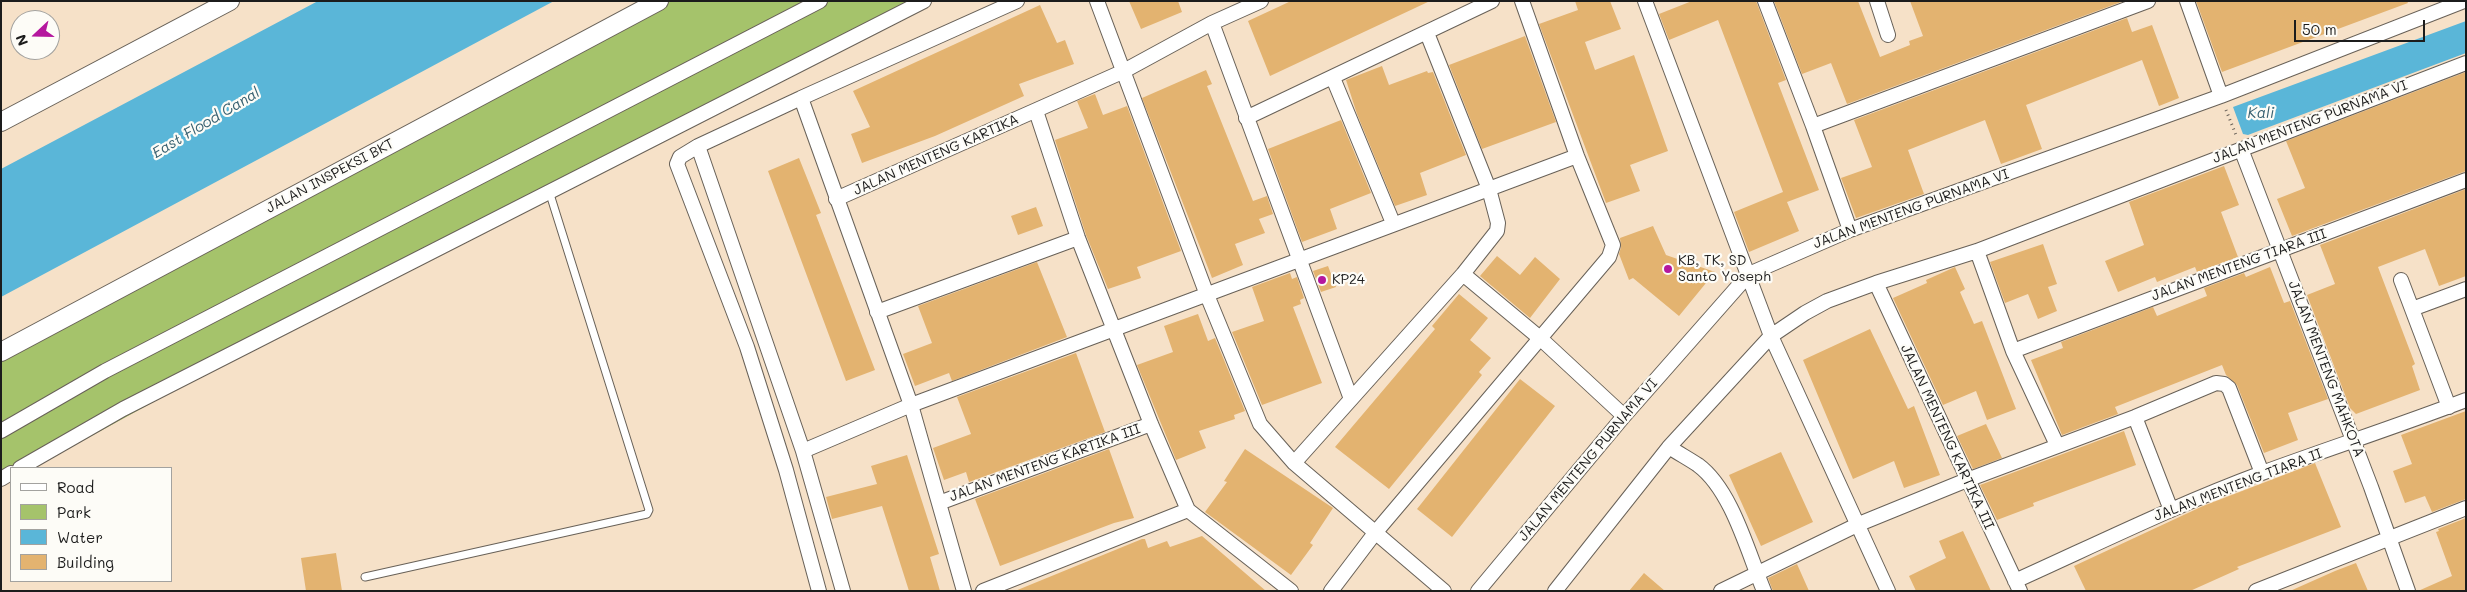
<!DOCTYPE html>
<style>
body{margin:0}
#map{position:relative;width:2467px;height:592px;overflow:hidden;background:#f6e1c8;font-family:Mali,sans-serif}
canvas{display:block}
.frame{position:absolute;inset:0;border:2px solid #1c1c1c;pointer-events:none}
.legend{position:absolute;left:10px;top:467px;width:162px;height:115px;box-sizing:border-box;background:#fdfcf7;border:1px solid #a3a29f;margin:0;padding:6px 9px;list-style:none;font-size:15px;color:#1c1c1c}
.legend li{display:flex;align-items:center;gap:10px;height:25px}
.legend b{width:25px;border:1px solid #a3a29f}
.north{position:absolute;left:10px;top:10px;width:50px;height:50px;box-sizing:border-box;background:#fdfcf7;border:1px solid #a3a29f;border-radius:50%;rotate:249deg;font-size:14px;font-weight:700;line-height:20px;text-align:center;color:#1c1c1c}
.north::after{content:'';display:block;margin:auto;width:18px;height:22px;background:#b5179e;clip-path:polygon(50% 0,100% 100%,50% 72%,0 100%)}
.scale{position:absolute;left:2294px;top:20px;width:131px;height:22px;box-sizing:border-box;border:2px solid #1c1c1c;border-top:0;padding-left:6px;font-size:15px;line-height:18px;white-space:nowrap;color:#1c1c1c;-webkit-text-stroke:4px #fdfcf7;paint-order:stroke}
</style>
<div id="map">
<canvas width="2467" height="592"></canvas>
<div class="frame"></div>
<ul class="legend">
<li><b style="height:6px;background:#fff"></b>Road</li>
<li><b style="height:14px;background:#a5c36b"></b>Park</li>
<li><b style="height:14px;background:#5ab6d8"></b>Water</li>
<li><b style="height:14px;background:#e3b370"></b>Building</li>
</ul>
<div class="north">N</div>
<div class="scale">50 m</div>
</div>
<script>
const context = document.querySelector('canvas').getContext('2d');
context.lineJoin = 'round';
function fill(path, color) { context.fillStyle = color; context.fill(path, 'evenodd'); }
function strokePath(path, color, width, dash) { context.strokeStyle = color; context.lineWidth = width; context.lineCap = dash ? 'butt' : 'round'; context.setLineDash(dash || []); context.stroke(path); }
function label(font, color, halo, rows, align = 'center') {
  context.font = font + ' Mali,sans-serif'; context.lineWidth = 4.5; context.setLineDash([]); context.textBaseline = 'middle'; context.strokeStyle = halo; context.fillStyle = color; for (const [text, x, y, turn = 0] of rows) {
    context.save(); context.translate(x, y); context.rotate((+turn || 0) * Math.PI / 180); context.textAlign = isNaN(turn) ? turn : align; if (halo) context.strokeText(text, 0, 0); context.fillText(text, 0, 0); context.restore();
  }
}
fill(new Path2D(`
 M662,1H927L389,273L33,468H11V480L1,486V352Z`), '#a5c36b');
fill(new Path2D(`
 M318,1H554L1,297V169Z
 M2466,21V53L2261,130L2248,135L2243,134L2233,107Z`), '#5ab6d8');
fill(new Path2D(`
 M1129,1H1178L1182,12L1141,29Z
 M1291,1H1430L1270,76L1248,21Z
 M1575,1H1610L1621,29L1585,42L1595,70L1634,55L1668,151L1630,165L1640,191L1606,203L1539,24L1578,10Z
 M1692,1H1756L1786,80L1778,83L1819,190L1787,202L1799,231L1749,252L1734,212L1783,192L1718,20L1669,40L1659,14Z
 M1774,1H1858L1880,57L1910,45L1909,41L1923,36L1910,1L2121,2L1847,104L1831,63L1802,74Z
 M2196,1H2407L2408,3L2222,72Z
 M1040,5L1057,43L1065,40L1074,64L1019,84L1024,96L935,136L862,163L851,134L870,127L853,91Z
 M2127,18L2132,32L2152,25L2179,98L2159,106L2142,60L2026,105L2042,149L2001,164L1985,120L1908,150L1924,194L1856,218L1841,178L1872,167L1854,120Z
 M1525,36L1556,122L1482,149L1449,65Z
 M1382,66L1389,85L1427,71L1428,73L1433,72L1466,155L1420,173L1427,195L1395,206L1357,114L1346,80Z
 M1206,70L1212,84L1207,86L1253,201L1267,196L1273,214L1259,219L1265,233L1235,244L1243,265L1212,278L1142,98Z
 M2466,72V171L2292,236L2277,199L2305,188L2286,141Z
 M1095,94L1103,115L1127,106L1181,251L1137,267L1141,278L1108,289L1086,235L1055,140L1088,128L1077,101Z
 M1341,120L1371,193L1330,209L1337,229L1302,242L1268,149Z
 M799,158L821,213L816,215L875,370L846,381L768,171Z
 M2224,166L2239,205L2221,212L2238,257L2197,272L2195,267L2157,282L2155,277L2118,292L2105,261L2144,245L2129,202Z
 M2466,189V276L2439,286L2425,249L2378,267L2415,364L2412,366L2420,390L2356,414L2350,408L2307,295L2335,284L2320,245Z
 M1036,207L1043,226L1018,235L1011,216Z
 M1653,226L1666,255L1715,272L1679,316L1633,278L1629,280L1619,254L1621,247L1620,238Z
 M2043,244L2057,284L2048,287L2057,311L2038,319L2028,294L2005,303L1990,262Z
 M1497,256L1520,275L1535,257L1560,279L1530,318L1480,276Z
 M1037,262L1067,337L952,381L949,373L915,386L903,354L932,343L918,306Z
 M1328,266L1336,287L1321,292L1313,271Z
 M1955,267L1965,289L1960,292L1974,324L1982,321L2016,409L1987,420L1976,391L1943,405L1893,298L1927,283L1926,280Z
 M2270,267L2284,303L2290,301L2328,399L2288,413L2298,440L2264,453L2237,385L2226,375L2222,365L2115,407L2118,414L2062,435L2031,360L2063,348L2061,342L2153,307L2157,316L2207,296L2204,288L2244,273L2246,277Z
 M1290,273L1292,279L1297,277L1304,298L1300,300L1301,304L1293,307L1322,383L1262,405L1232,332L1264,321L1252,287Z
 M1459,294L1488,318L1470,340L1491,358L1479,372L1482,375L1389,489L1335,447L1435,329L1432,326Z
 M1198,314L1208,341L1215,338L1245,411L1234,415L1235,419L1199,431L1206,448L1176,460L1137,365L1173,352L1164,326Z
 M1870,329L1908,409L1914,406L1940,475L1904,488L1894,461L1853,479L1803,360Z
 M1076,353L1105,432L969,482L966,472L944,480L933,448L971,434L957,397Z
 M1520,379L1555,406L1452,537L1417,509Z
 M2466,411V499L2432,512L2425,496L2405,503L2393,471L2412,464L2401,435Z
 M1986,424L2002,458L1973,469L1957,436Z
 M2124,431L2136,465L2033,503L2034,506L1997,520L1980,485Z
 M1109,449L1134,518L1114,523L1000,566L975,499Z
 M1245,449L1333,508L1310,543L1313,545L1291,575L1205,512L1227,482L1224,481Z
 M1781,452L1813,522L1761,546L1729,475Z
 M907,455L939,554L930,557L940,591H909L882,506L832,519L826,497L877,484L871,466Z
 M2315,463L2341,527L2237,567L2239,569L2190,591H2086L2074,566L2203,506Z
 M2466,518V591H2418L2452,576L2436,532L2439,531L2438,529Z
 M1963,531L1991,591H1916L1909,576L1946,558L1939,541Z
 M1202,536L1266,591H1015L1142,539H1145L1148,548L1167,541L1170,547Z
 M336,553L342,591H306L301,558Z
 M2356,563L2368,591H2290L2335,571Z
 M1797,564L1809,591H1773L1768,578Z
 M1644,573L1665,591H1629Z`), '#e3b370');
const service = new Path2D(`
 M365,577L647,514L649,510L549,191`);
const minor = new Path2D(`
 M1097,1L1207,295L1260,424L1294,463L1444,591
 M1645,1L1771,336L1888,591
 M1765,1L1813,126L1850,230
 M1877,1L1888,35
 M2187,1L2221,96
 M1212,23L1351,399
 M1333,78L1393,223
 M801,98L698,146L680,157L677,164L747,347L786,470L819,591
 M1036,111L1078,238L1151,424L1188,510L1291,591
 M1246,118L1492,1
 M1813,126L2148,1
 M698,146L803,451L843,591
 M2241,149L2371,487L2408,591
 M836,199L1122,72L1212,23L1261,1
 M1977,251L2013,351L2057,445
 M1463,274L1541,339L1624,416
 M2401,280L2449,407
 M1876,283L2020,591
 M2412,309L2466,289
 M877,312L1078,238
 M2013,351L2466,180
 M2135,417L2171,510
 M1,431L105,371L820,1
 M1669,447C1678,453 1689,459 1698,465C1732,490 1748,553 1764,591
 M803,451L911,405L1577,156
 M1294,463L1463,274L1497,231L1498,223L1489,189L1427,33
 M20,468L123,409L924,1
 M1,479L11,473
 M939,503L1151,424
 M2015,581C2097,544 2178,504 2262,473C2330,448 2398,426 2466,400
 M964,591L911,405L801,98L1017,1
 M983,591L1188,510
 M1331,591L1375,533L1609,257L1613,245L1577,156L1522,1
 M1478,591L1624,416L1749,274L1850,230L2221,96L2464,1
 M1555,591L1669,447L1771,336L1805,313L1827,301L1876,283L1977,251L2466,63
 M1721,591L1859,524L1967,480L2135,417L2216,383L2224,384L2229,388L2262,473
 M2256,591L2466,508`);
const tertiary = new Path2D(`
 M1,122L230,1
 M1,352L659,1`);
strokePath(service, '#686158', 9);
strokePath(minor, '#686158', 16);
strokePath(tertiary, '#686158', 20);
strokePath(new Path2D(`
 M2226,110L2236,135`), '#686158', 3, [1, 4]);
strokePath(service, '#fff', 7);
strokePath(minor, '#fff', 14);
strokePath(tertiary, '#fff', 18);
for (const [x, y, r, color] of [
 [1668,269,5,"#b5179e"],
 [1322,280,5,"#b5179e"]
]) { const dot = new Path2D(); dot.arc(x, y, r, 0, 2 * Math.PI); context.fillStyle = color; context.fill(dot); strokePath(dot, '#fdfcf7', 2); }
label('14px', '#1c1c1c', '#fdfcf7', [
 ["JALAN MENTENG PURNAMA VI",2310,122,-21],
 ["JALAN MENTENG KARTIKA",936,155,-24],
 ["JALAN INSPEKSI BKT",330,176,-28],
 ["JALAN MENTENG PURNAMA VI",1911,209,-20],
 ["JALAN MENTENG TIARA III",2239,265,-20],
 ["JALAN MENTENG MAHKOTA",2326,369,69],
 ["JALAN MENTENG KARTIKA III",1947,437,65],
 ["JALAN MENTENG PURNAMA VI",1588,460,-50],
 ["JALAN MENTENG KARTIKA III",1045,463,-20],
 ["JALAN MENTENG TIARA II",2238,485,-21]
]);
label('14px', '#1c1c1c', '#fdfcf7', [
 ["KB, TK, SD",1678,261],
 ["Santo Yoseph",1678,277],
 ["KP24",1332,280]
], 'left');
label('italic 15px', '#386171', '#fdfcf7', [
 ["Kali",2261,113],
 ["East Flood Canal",206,123,-31]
]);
</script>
